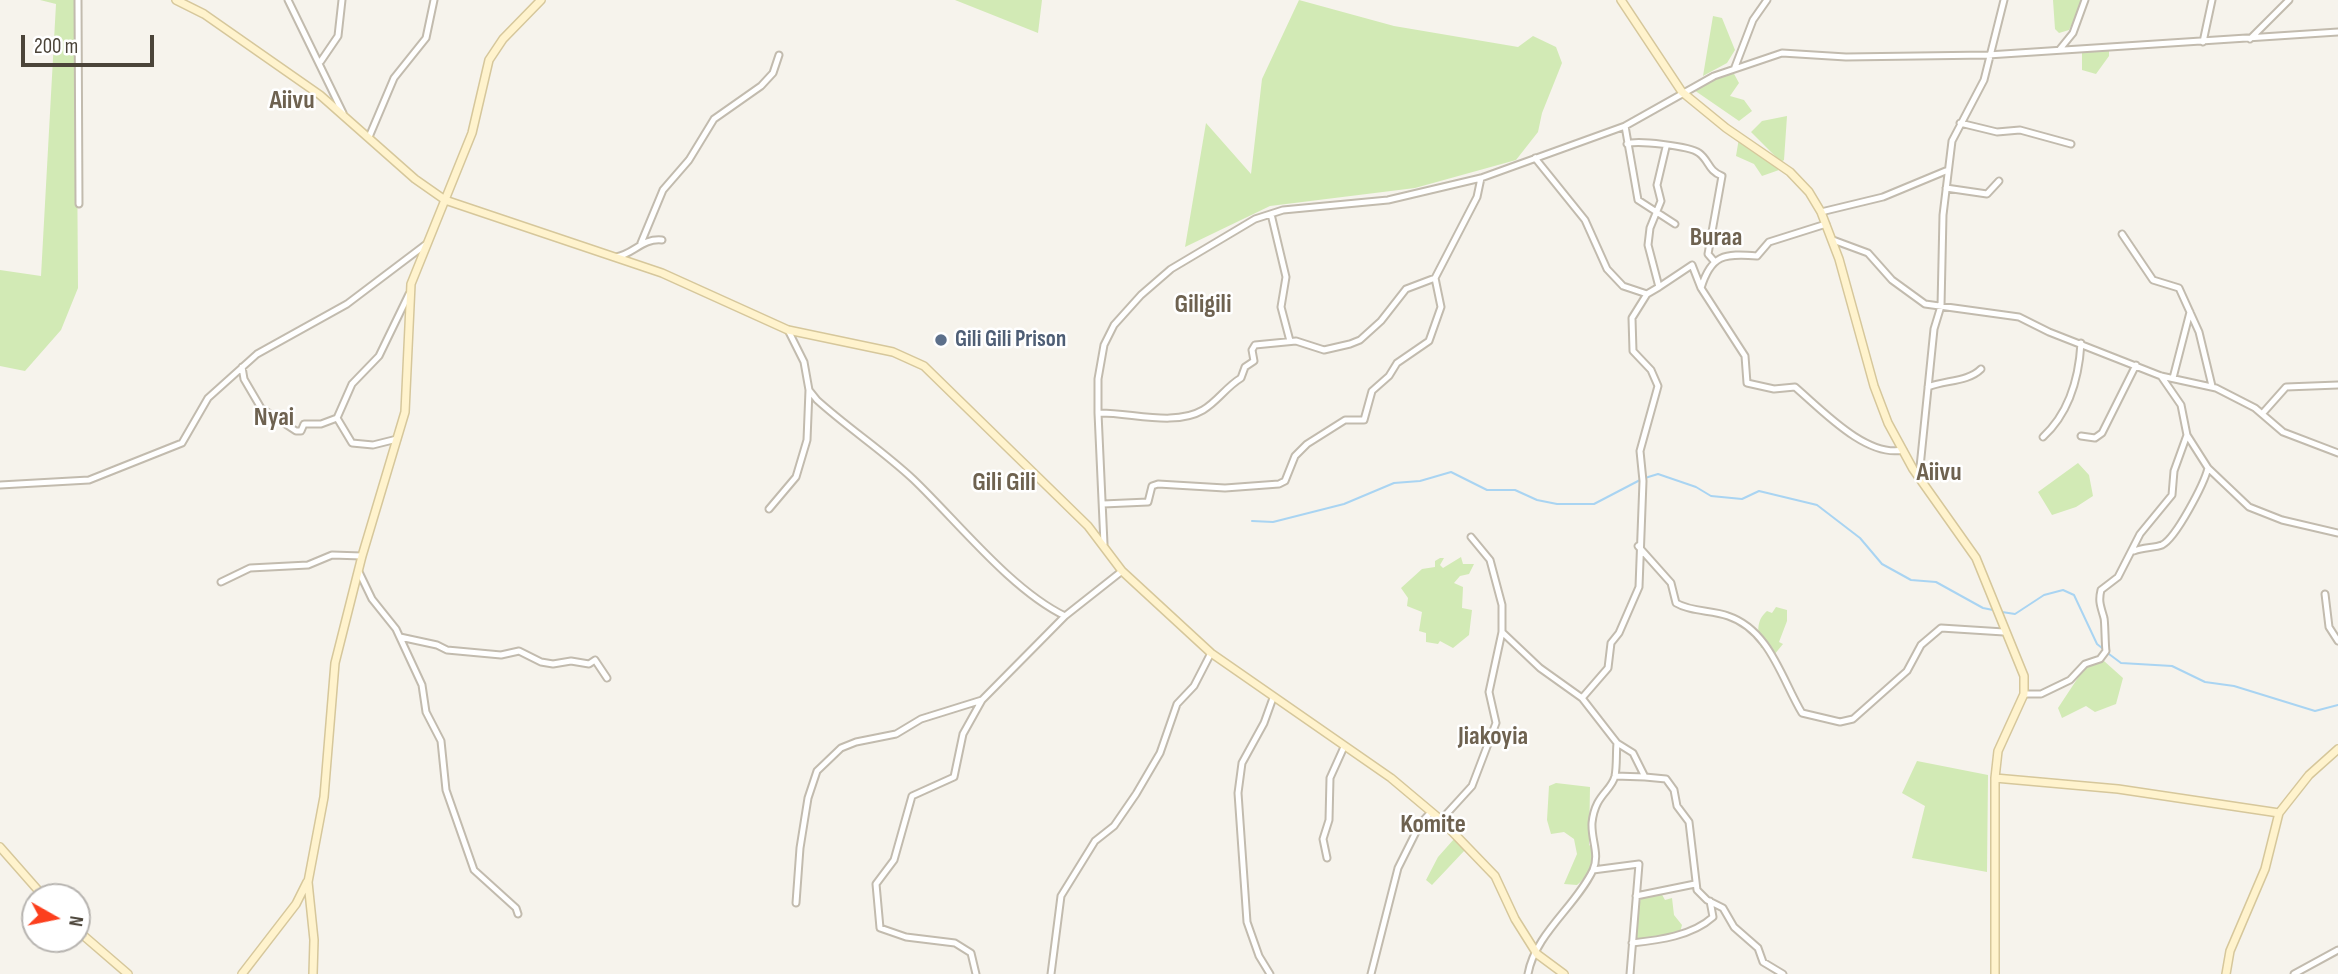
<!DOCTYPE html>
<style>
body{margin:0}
#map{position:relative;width:2338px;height:974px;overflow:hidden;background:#f6f3ec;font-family:"Sofia Sans Condensed",sans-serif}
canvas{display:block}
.north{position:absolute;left:21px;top:883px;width:70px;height:70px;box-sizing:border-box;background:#fff;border:2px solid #b7b4b0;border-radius:50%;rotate:99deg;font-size:19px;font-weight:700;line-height:28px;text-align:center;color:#4b4439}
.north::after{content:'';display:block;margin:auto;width:24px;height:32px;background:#fc3f1d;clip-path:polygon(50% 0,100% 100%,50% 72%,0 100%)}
.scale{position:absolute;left:21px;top:35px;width:133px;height:32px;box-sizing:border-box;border:4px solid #4b4439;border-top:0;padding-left:9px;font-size:21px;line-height:24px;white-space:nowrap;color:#4b4439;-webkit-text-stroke:5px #fff;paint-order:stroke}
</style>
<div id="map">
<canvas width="2338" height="974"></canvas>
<div class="north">N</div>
<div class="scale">200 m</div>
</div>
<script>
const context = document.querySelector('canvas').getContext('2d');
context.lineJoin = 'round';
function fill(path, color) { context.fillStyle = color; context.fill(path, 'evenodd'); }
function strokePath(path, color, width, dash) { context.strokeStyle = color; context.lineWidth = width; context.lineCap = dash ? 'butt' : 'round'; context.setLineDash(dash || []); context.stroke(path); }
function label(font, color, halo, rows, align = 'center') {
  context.font = font + ' "Sofia Sans Condensed",sans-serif'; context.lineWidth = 5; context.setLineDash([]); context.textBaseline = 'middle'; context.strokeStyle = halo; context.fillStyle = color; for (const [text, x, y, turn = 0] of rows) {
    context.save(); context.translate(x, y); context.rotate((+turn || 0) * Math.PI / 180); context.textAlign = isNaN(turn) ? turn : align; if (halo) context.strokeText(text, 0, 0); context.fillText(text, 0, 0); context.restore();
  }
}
fill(new Path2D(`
 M40,0H76L78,288L61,330L25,371L0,366V270L41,276L56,4Z
 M955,0H1042L1038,33Z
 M1299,0L1394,26L1518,47L1533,36L1556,47L1562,63L1542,113L1538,132L1516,160L1415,188L1270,206L1185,247L1206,123L1251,174L1262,79Z
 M2053,0H2084L2069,30L2059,33L2055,29Z
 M1713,16L1722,18L1735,50L1727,63L1703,76Z
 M2082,50H2109V56L2096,74L2082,70Z
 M1733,72L1739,83L1730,96L1744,100L1752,111L1739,121L1694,90V87Z
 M1787,116L1784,160L1781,162L1751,132L1762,121Z
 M1739,138L1779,170L1762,176L1754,164L1736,156Z
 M2078,463L2089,475L2093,496L2076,507L2052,515L2038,492Z
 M1461,557L1463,564H1474L1469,574L1460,576L1454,583L1463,587L1462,608L1472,610L1469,635L1453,648L1440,641L1438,644L1426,642V633L1419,631L1422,612L1407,606L1408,598L1401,588L1422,569L1435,567V561L1440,558H1444L1440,565L1443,568Z
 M1776,607L1787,610V621L1779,642L1783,644L1774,655L1768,647L1761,648C1758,634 1755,621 1767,611L1772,613Z
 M2104,661L2123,678L2116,704L2095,712L2086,706L2062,718L2058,708L2087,664Z
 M1917,761L1988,775L1987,872L1912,858L1925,806L1902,793Z
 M1556,783L1590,787L1589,845L1595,849C1596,863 1588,876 1577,885L1564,884L1577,854L1574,839L1564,832L1551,834L1547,820L1549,786Z
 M1454,839L1465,850L1432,885L1426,880L1438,857Z
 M1660,891L1665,900L1672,898L1674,915L1682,925L1680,932L1634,940L1641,896Z`), '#d2eab5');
strokePath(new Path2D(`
 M1645,478L1658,474L1696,487L1711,496L1742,499L1759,491L1817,505L1860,538L1882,564L1911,580L1936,582L1983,608L1993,610
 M1252,521L1273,522L1344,504L1394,483L1420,481L1451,472L1487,490H1515L1537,500L1557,504H1594L1640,480
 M2002,612L2015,614L2044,595L2063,590L2074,595L2097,644L2102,648
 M2109,654L2121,663L2172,666L2205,682L2234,686L2315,711L2338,705`), '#a9d4f2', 2);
const street = new Path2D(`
 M78,0L79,204
 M288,0L343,113
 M2250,39L2289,0
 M2203,42L2212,0
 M2060,49L2073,33L2085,0
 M321,61L338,36L342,0
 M1735,67L1753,20L1767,0
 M1960,123L1997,132L2020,130L2071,144
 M1625,126L1638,200L1675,224
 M369,137L394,78L426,38L434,0
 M1627,144C1636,140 1690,146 1699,153C1709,160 1708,171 1722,176L1708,254L1714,261
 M1535,158L1585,220L1607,269L1623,286L1647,294L1632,318L1633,351L1651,370L1658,386L1640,451L1643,481L1639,587L1619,633L1611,643L1608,668L1582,698
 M1946,188L1987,194L1999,181
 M1821,212L1883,197L1948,170
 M1271,214L1286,277L1281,307L1290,341
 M1826,224L1769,242L1757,256C1724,253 1711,255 1701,288L1745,356L1747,383L1774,389L1795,387C1821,409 1866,458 1903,450
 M2122,234L2153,280L2179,288L2199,332L2212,386
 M1833,240L1868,253L1892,280L1925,304L2019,317L2049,332L2161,376L2216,388L2255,408L2283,432L2338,453
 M641,243L663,190L689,160L714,119L761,86L773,73L779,55
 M616,257C634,254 642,238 662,240
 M1659,287L1692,265L1701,288
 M1647,294L1659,287L1648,245L1650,228L1661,201L1657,185L1666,147
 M788,330L804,362L809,390L817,400C848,428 883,451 913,479C957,521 1011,590 1065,616L1122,571
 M242,367L244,379L261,408L296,431H301L304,424H321L337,418L352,384L379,356L409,294
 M2173,378L2190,312
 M1928,387C1945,380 1968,382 1981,369
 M1098,413C1130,412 1174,427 1203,410C1218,401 1226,387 1241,378L1245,367L1254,361L1252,350L1255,345L1296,341L1324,350L1350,344L1360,340L1381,321L1406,289L1435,278
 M2262,414L2286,387L2338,385
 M337,418L352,443L373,445L397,439
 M2187,435L2208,468L2249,507L2282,520L2338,533
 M2081,436L2095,438L2102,433L2136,365
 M2043,437C2069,413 2079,377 2081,343
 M1919,477L1934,329L1941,306L1943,215L1952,141L1984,80L2004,0
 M0,485L89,480L182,443L208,398L257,354L347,304L425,245
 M1103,504L1148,502L1152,486L1158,484L1225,488L1279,484L1285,481L1295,456L1307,444L1345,420H1364L1372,391L1389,376L1397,363L1429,341L1441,307L1435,278L1477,197L1481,178
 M769,509L796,477L807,440L809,390
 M1104,544L1098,413V379L1104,345L1114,325L1141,295L1171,269L1255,219L1283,210L1388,200L1481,178L1625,126L1714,76L1782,53L1846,57L1988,55L2338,32
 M1638,546L1671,583L1676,603C1691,612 1712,610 1728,616C1770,630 1782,680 1802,713L1840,722L1853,719L1907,671L1921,645L1941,628L2004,632
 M2134,551C2143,547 2154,548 2162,545C2176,538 2204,484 2208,468
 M359,572L372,599L396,629L422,685L426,712L441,741L446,790L474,870L516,908L518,914
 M221,582L250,568L308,565L332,555L362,556
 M2325,594L2329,627L2338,641
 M1502,632L1540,668L1582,698L1617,743C1616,753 1617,766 1615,776C1611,792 1595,794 1592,823C1591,840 1600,854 1593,870C1576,906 1535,934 1528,974
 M400,637L437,645L447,650L501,655L519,651L541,662L553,664L571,661L589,664L595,660L607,678
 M2024,694H2041L2070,680L2085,664L2100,659L2106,651C2105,646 2105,621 2104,618C2101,607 2098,602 2101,590L2118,577L2140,534L2172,495L2174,471L2187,435L2181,405L2161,376
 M1617,743L1633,753L1645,777L1666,779L1674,790L1677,806L1689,822L1697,890L1707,900L1723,908L1734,927L1758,948L1763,962L1783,974
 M1615,776L1645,777
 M1441,820L1472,786L1496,723L1489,692L1502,632V605L1490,560L1471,537
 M1327,858L1323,839L1329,820L1330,778L1344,747
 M1593,870L1639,864L1630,974
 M1636,896L1695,884
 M796,903L800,848L808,798L817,771L841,748L856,742L896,734L921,719L982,700
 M1632,943C1659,940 1692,936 1713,917L1710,901
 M976,974L971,953L955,943L906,937L880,928L876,884L894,860L912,796L954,777L963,734L982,700L1065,616
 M1051,974L1061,896L1095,841L1114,826L1136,794L1160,753L1177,704L1194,686L1211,653
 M1270,974L1259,956L1247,922L1238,793L1242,763L1264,723L1273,698
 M1371,974L1398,868L1420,824L1431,812
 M2294,974L2338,950`);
const secondary = new Path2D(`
 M176,0L204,14L320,95L415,179L445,200L662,273L788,330L893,352L924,366L1088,526L1122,571L1211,653L1391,778L1441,820L1495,876L1515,919L1537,954L1564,974
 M1621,0L1682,92L1726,128L1790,172L1809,192L1821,212L1839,259L1874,386L1888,423L1913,469L1976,558L2024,676V694L1998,751L1995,778V974
 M1995,778L2118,789L2279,813
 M0,847L44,897
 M77,930L128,974
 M242,974L296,904L307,882
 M313,974L314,940L308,882L324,797L335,663L362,556L405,412L411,284L472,133L489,60L503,39L541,0
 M2226,974L2230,951L2265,869L2279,813L2309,775L2338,749`);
strokePath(street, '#c2bbae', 9);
strokePath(secondary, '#d6c79b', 10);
strokePath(street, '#fff', 5);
strokePath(secondary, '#fff3cd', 7);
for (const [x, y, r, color] of [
 [941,340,7,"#5c6f8a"]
]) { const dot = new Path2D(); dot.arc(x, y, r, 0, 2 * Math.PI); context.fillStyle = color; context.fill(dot); strokePath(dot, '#fff', 2.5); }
label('bold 23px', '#4e5e75', '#fff', [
 ["Gili Gili Prison",955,340]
], 'left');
label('bold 26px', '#6e6250', '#fff', [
 ["Aiivu",292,101],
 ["Buraa",1716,238],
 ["Giligili",1203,305],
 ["Nyai",274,418],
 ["Aiivu",1939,473],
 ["Gili Gili",1004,483],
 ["Jiakoyia",1493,737],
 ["Komite",1433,825]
]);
</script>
